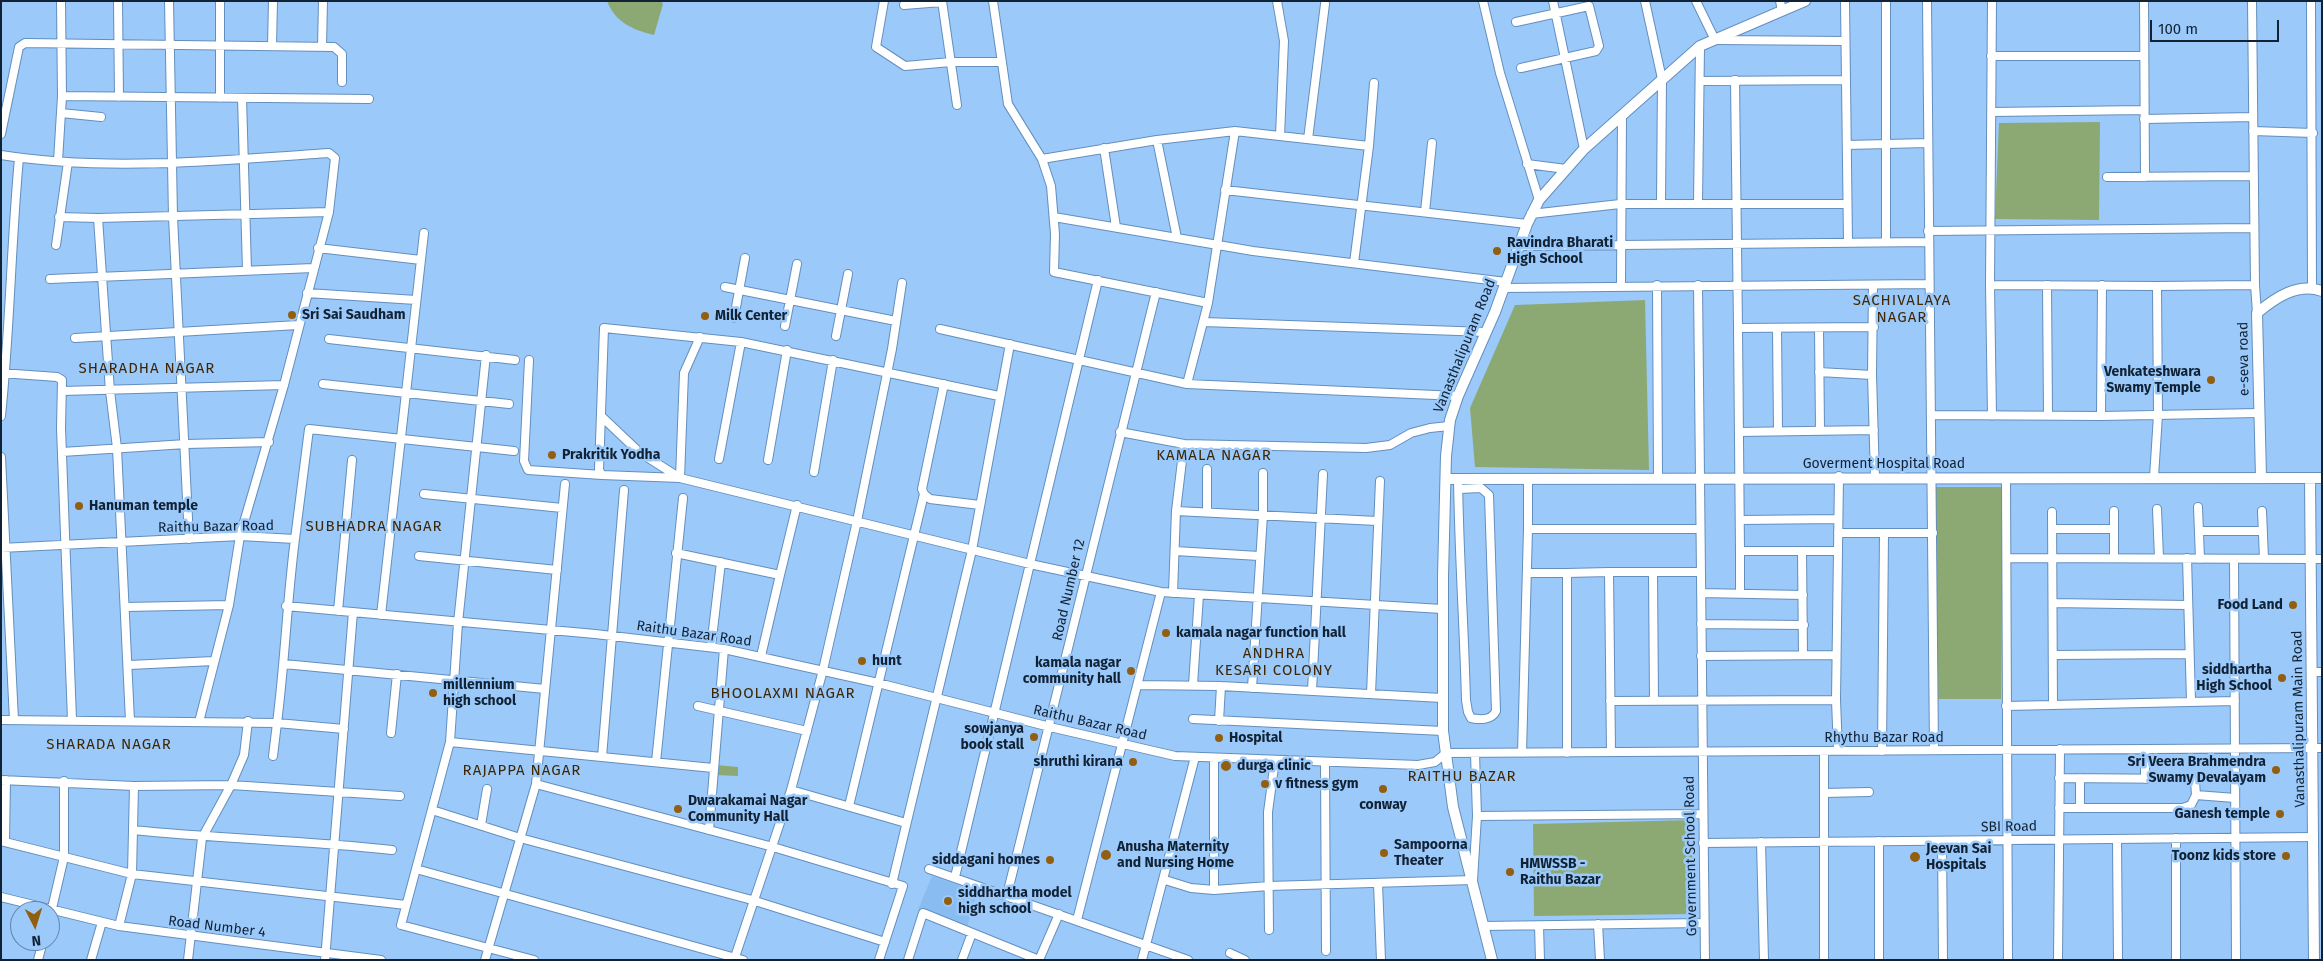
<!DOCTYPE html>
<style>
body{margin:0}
#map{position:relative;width:2323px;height:961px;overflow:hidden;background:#9bc9fa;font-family:"Fira Sans",sans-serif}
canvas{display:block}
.frame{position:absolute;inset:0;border:2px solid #112235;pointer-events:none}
.north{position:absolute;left:10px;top:901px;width:50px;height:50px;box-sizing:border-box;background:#9bc9fa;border:1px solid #6486ab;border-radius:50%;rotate:175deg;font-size:14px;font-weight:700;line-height:20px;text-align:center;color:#112235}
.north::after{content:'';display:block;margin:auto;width:18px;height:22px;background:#925e10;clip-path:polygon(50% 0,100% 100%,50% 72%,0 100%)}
.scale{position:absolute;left:2150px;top:20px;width:129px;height:22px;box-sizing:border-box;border:2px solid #112235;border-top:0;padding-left:6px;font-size:15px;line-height:18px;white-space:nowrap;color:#112235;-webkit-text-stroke:4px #9bc9fa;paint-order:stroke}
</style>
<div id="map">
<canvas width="2323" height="961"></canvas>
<div class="frame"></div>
<div class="north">N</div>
<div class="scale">100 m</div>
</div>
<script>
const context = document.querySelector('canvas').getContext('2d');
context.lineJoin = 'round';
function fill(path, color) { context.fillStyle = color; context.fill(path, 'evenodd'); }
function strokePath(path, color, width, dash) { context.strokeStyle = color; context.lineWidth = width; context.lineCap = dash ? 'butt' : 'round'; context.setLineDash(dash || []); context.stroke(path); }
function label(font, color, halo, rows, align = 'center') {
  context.font = font + ' "Fira Sans",sans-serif'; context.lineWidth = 5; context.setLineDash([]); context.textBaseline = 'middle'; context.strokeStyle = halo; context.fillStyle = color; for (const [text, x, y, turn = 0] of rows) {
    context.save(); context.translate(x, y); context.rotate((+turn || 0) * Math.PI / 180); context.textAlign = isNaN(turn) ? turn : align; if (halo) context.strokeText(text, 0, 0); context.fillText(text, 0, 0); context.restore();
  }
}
fill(new Path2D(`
 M932,876L977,892L967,927L918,910Z`), '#89bcf1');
fill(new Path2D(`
 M607,1H661L663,4L654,35C633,30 615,22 607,1Z
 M2100,122L2099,220L1995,219L1999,123Z
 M1645,300L1649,470L1475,467L1470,408L1515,305Z
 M1934,487H2003L2001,699H1936Z
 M716,765L738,767V776L716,775Z
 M1693,820L1696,914L1534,916L1533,824Z`), '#8da973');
const minor = new Path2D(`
 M118,1L119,97
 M169,1L173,217L189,539
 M884,1L876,47L905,66L951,62H1002
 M942,1L957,105
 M993,1L1008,104L1042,159L1051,186L1055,234L1054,272L1208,303
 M1277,1L1284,41L1280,136
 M1483,1L1500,73L1539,200
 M1553,1L1584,149
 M1645,1L1662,79L1661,204
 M1696,1L1715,40L1845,41
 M1780,1L1782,11
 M1845,1L1848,242
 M1927,1L1934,750
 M2144,1L2145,177
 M2252,1L2255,285L2257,313
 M2311,1L2312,288
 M904,5L942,2
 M1516,22L1589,6L1599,46L1596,51L1521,68
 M272,46L273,1
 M322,47L323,1
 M1991,56H2143
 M1735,80L1738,328
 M1700,81L1846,80
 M62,96L369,99
 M220,98V1
 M242,98L247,270
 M1992,112L2144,110
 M61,113L101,117
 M2144,119L2253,117
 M2253,131L2313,133
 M1,134L19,47L25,43L334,47L342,54V82
 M1308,139L1325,4
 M1157,140L1177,238
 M1847,145L1927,143
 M1104,148L1116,227
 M1,155C109,172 221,160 329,153L335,158L329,212L284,385L240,536L229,605L199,722
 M1042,159L1157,140L1235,131L1369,146
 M58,161L62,96L61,1
 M1527,164L1566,169
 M2107,177L2254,176
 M1225,190L1527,224
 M1698,203L1700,46
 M1425,212L1432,143
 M1531,214L1620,204H1847
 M59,217L98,218L329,212
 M1054,217L1253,251L1506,282
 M98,218L110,391L117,448L130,721
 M1928,231L2254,228
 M1886,242V1
 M56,245L68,162
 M1518,246L1928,242
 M318,248L421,260
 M1354,263L1369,146L1374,83
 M50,279L313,268
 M1657,285L1658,478
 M1698,285L1705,960
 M1873,285L1872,375L1875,478
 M1990,285L1992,1
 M2047,285L2048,415
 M1621,286L1622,116
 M725,287L896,321
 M1504,288L1929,284
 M307,293L416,300
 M734,318L745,258
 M1204,322L1486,332
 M785,326L797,264
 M1777,328L1778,431
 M1819,328L1820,431
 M940,329L1187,384L1458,396
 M836,336L848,274
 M700,337L684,373L680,478L602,475L599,470L604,328L741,342
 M75,338L298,325
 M329,339L515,360
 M486,355L458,623L450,742L401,925L534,960
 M529,360L524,461L528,470L602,475
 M1819,372L1872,375
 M1,373L57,377L62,380L61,428L72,720
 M323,384L509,404
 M944,384L922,489L924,494L930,499L980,505
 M1187,384L1208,303L1235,131
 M62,391L284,385
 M1931,415L2101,416L2259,413
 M1,416C10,330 11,244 19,158
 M601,416L639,452L680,478L1030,564L1161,592L1442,609
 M1992,416L1990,285L2157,286
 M2101,416L2102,285
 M1120,432L1184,444L1366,448L1390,445L1411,433L1430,428L1449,426
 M1739,432L1874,430
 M62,452L186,444L269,442
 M1,457L14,720
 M719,459L741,342L999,396
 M768,460L787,350
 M814,472L833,360
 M2154,477L2158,415L2157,286L2255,285
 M2006,478L2008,960
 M1458,479C1459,553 1464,626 1466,700L1468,712L1471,718C1480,720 1492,720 1496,711L1489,495L1481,488L1459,489
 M424,494L562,508
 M2198,507L2200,559
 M2157,509L2159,558
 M1176,511L1377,521
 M2114,511V558
 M2262,511L2264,559
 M1207,512V469
 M2052,512L2053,705
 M1740,520L1838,519
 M1528,529H1700
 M2052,529H2114
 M2199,531H2263
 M1838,533H1884L1882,751
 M1884,533H1933
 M295,539L309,429L514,451
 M1,548L240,536L295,539C287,600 285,661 277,723L1,720
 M1175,551L1259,556
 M1740,551V593
 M1802,551H1740L1738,328L1874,327
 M676,553L780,575L761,656
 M419,556L557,570
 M2008,558L2322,559
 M2187,558L2191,701
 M2234,559L2236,960
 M1653,572L1654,701
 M1528,573H1567V753
 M1567,573L1609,572
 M780,575L797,505
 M1173,593L1176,511L1184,444
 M1701,593L1803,595
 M2053,603L2187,605
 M286,606L595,634L724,649L878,683L1050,727L1175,756L1418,765L1435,762L1446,753L2322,748
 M125,607L229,605
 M338,611L352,460
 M381,615L424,233
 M1701,624L1804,625
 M711,647L721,562
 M1803,655L1802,551H1837
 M2054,655L2188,654
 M1701,656L1836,655
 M284,664L545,689
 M129,665L214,661
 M2312,672H2322
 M1138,685L1221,686L1442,698
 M1193,685L1199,595
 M1252,688L1263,515V473
 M1312,691L1323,474
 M1371,694L1380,481
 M1610,701L1836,700
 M698,706L807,731
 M2006,706L2235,701
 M1193,719L1443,731
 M1219,721L1221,686
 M391,733L397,674
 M450,742L713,768
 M2145,749V779
 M1824,751V960
 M1838,751L1836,700L1839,476
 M1611,752L1609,572H1700
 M1522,753L1528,529V479
 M273,756L277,723L344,729
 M602,757L624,490
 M656,762L683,498
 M1325,762L1326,951
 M2059,778L2192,779L2195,781L2196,795L2235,798
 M2080,778V808
 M1,780L134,786L231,785L400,796
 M536,784L773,847L903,886L879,960
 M791,790L906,823
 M1824,793L1869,792
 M849,806L924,494
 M2059,808H2183L2191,805L2196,795
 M432,810L520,838L752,900L885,942
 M1477,816L1703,814
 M481,825L487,789
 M133,830C219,839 306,840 392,850
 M709,830L724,649
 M2117,839L2118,960
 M1,841L132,874L406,905
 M1942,841L1943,960
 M5,842L6,780
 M1761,842L1764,960
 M1703,843L2314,837
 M416,869L743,960
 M929,869L1188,960
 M955,877L1098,280
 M1165,880L1191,888L1214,890L1269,886L1473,880L1477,816L1475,753
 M892,884L972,550L1010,344
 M1378,884L1381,960
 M1214,890V758
 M1007,895L1156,292
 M1,897L119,926L381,960
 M50,917L64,857V781
 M1077,920L1161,592
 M1598,924L1600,960
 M119,926L132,874L134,786
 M1483,926L1704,923
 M1539,926L1540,960
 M1269,930L1268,812L1275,760
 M1230,953L1245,960
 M38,960L43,941
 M91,960L102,922
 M188,960L202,838L231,785L244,755L248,721
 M325,960L353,612
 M485,960L536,784L565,484
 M734,960L791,790L823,670L857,521L892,349L902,283
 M908,960L923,913L1039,960
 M962,960L972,933
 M1039,960L1059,914
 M1142,960L1195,757
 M1879,960V841
 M2058,960L2060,749
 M2176,960V838`);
const tertiary = new Path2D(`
 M2261,477L2257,313C2275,298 2298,282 2322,291
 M2310,478L2314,960
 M1446,479L2322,478
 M1492,960L1453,807L1443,731V576L1446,456L1450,420L1458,396L1495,312L1527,224L1539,200L1584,149L1700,46L1805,1`);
strokePath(minor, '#638fbd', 10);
strokePath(tertiary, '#638fbd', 12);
strokePath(minor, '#fff', 8);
strokePath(tertiary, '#fff', 10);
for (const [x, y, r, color] of [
 [1497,251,5,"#925e10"],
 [292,315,5,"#925e10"],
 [705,316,5,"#925e10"],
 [2211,380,5,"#925e10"],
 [552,455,5,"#925e10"],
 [79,506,5,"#925e10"],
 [2293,605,5,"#925e10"],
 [1166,633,5,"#925e10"],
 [862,661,5,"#925e10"],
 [1131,671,5,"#925e10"],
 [2282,678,5,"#925e10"],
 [433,693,5,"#925e10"],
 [1034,737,5,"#925e10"],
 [1219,738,5,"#925e10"],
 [1133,762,5,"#925e10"],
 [1226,766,6,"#925e10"],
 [2276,770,5,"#925e10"],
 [1265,784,5,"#925e10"],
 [1383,789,5,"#925e10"],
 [678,809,5,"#925e10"],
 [2280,814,5,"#925e10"],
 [1384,853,5,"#925e10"],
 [1106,855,6,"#925e10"],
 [2286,856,5,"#925e10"],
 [1915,857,6,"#925e10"],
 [1050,860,5,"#925e10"],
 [1510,872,5,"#925e10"],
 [948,901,5,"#925e10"]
]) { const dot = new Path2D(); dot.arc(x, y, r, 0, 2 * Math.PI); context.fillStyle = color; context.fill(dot); strokePath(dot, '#9bc9fa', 2); }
label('bold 14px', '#112235', '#9bc9fa', [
 ["Ravindra Bharati",1507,243],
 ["High School",1507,259],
 ["Sri Sai Saudham",302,315],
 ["Milk Center",715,316],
 ["Venkateshwara",2201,372,"right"],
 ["Swamy Temple",2201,388,"right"],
 ["Prakritik Yodha",562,455],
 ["Hanuman temple",89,506],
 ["Food Land",2283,605,"right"],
 ["kamala nagar function hall",1176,633],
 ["hunt",872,661],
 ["kamala nagar",1121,663,"right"],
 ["community hall",1121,679,"right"],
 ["siddhartha",2272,670,"right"],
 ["High School",2272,686,"right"],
 ["millennium",443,685],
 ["high school",443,701],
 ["sowjanya",1024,729,"right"],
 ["book stall",1024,745,"right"],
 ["Hospital",1229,738],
 ["shruthi kirana",1123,762,"right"],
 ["Sri Veera Brahmendra",2266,762,"right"],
 ["Swamy Devalayam",2266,778,"right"],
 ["durga clinic",1237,766],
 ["v fitness gym",1275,784],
 ["Dwarakamai Nagar",688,801],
 ["Community Hall",688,817],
 ["conway",1383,805,"center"],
 ["Ganesh temple",2270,814,"right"],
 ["Sampoorna",1394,845],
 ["Theater",1394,861],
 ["Anusha Maternity",1117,847],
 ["and Nursing Home",1117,863],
 ["Jeevan Sai",1926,849],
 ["Hospitals",1926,865],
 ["Toonz kids store",2276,856,"right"],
 ["siddagani homes",1040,860,"right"],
 ["HMWSSB -",1520,864],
 ["Raithu Bazar",1520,880],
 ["siddhartha model",958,893],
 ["high school",958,909]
], 'left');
label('14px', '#112235', '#9bc9fa', [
 ["Vanasthalipuram Road",1465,346,-68],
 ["e-seva road",2244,359,-91],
 ["Goverment Hospital Road",1884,464],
 ["Raithu Bazar Road",216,527,-1],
 ["Road Number 12",1069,590,-77],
 ["Raithu Bazar Road",694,634,8],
 ["Vanasthalipuram Main Road",2299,719,-91],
 ["Raithu Bazar Road",1090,723,13],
 ["Rhythu Bazar Road",1884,738],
 ["SBI Road",2009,827,-1],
 ["Government School Road",1691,856,-91],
 ["Road Number 4",217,927,7]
]);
context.letterSpacing = '1px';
label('15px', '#402704', '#9bc9fa', [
 ["SACHIVALAYA",1902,301],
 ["NAGAR",1902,318],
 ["SHARADHA NAGAR",147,369],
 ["KAMALA NAGAR",1214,456],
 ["SUBHADRA NAGAR",374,527],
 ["ANDHRA",1274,654],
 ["KESARI COLONY",1274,671],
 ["BHOOLAXMI NAGAR",783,694],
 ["SHARADA NAGAR",109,745],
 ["RAJAPPA NAGAR",522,771],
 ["RAITHU BAZAR",1462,777]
]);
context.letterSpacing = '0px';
</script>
